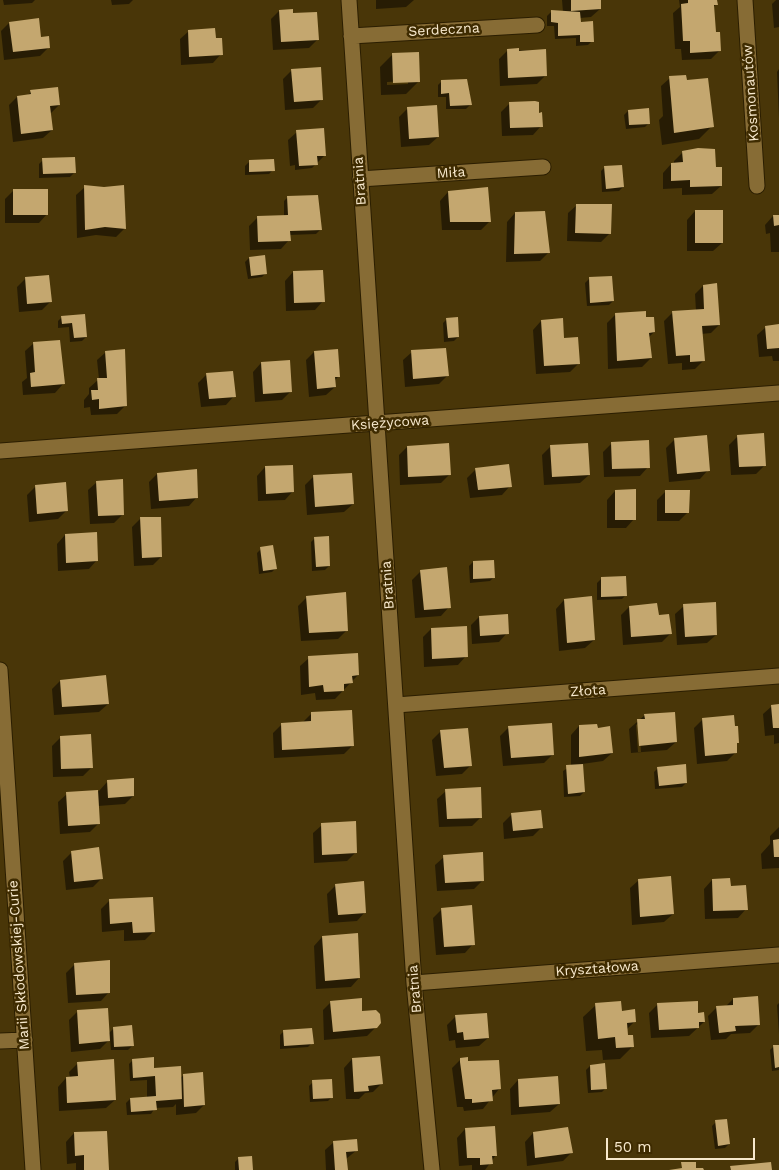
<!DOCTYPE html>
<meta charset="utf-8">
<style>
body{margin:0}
#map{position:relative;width:779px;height:1170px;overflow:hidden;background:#493608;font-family:"Work Sans",sans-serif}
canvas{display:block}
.scale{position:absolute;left:606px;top:1138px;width:149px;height:22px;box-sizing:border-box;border:2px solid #f7e8cc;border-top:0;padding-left:6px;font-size:15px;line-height:18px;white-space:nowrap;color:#f7e8cc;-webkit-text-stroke:4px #3e2b00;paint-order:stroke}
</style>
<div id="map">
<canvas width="779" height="1170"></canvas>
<div class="scale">50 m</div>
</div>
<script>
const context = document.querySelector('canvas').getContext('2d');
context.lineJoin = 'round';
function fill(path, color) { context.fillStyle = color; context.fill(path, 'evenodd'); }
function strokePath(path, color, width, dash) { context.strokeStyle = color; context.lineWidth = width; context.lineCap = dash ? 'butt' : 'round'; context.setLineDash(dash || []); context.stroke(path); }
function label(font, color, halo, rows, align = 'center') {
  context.font = font + ' "Work Sans",sans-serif'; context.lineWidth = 5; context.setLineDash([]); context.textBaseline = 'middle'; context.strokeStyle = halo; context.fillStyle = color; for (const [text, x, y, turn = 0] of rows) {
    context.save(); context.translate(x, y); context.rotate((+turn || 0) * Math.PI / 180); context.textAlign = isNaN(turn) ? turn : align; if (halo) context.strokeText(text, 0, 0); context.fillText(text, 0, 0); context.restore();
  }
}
fill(new Path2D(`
 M3,0H35L32,3L4,5Z
 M111,0H133L129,4L112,5Z
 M376,0H414L406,7L376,9Z
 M562,0H599L600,9L591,17L580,18V23L592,41L588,45L576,46V38L555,39L554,26H547V16L551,12H563Z
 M679,0H716V4L713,8L715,34L720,50L711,59L682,60L681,49H675L673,13L680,7Z
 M776,0H779V27L774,28L772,4Z
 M279,11L292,15L318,39L309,48L273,50L271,19Z
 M9,23L40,39L49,47L40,56L4,60L1,31Z
 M189,31L214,40L221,54L213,63L181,65L180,39Z
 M508,50L544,51L545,76L537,84L500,86L499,59Z
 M393,54L419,81L406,94L381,95L380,67ZM408,81V84L387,85V82Z
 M779,69V118L777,72Z
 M292,70L322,99L313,108L285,110L283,79Z
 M670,78L686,82L712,126L699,139L662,145L659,120L663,116L661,86Z
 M442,81L470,93V105L466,109H446V97H438V85Z
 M31,92L59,105L50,114L52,130L43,138L13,142L9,105L17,97L27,96Z
 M510,103L538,114L541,126L533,135L502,136L501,112Z
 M407,109L438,137L429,145L401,147L399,117Z
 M628,111L649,123L645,127L626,129L624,115Z
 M297,132L325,155L312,168L295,170V165L290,166L288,140Z
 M683,152L715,168L721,186L712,194L682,195V188L663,189V173L671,164H674V161Z
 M43,160L74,173L70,177L39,178V164Z
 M249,162L273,170L269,174L245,175V166Z
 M605,167L623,187L619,191L602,192L601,171Z
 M85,187L125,228L116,237L96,235L77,238L76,195Z
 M13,191L47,214L39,223H5V199Z
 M448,192L490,221L481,230H442L440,201Z
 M288,197L320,230L316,234L289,235V240L281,249L250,250L249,226L258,217H284V201Z
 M577,205L610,233L601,242L567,241L568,213Z
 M695,211L722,243L713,251H687V220Z
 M515,213L549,252L540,261L506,262L507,222Z
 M779,215V252H771L770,233L766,234L765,225L773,216Z
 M249,258L266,273L262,277L248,279L245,262Z
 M293,272L323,301L315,310L286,311L285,281Z
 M26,278L50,302L42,310L19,312L17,287Z
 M589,279L613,301L609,305L587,306L585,283Z
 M703,286L719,325L711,333L701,334L703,361L695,369L682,370V363L668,364L664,321L673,312L696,311L695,294Z
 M84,315L86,337L82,341L70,342L69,327L58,328V321L62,317Z
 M615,315L654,332L648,338L651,358L642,367L608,369L607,323Z
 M447,319L458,337L454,341L444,342L443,323Z
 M541,321L579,363L570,372L536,374L533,330Z
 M779,326V361H773L772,356L759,357L757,335L766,327Z
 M34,343L63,384L55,393L23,395L22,382L27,378L25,351Z
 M106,352L125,406L117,414L91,415L90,407L84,408V400L89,394V388L99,379L97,360Z
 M314,352L339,376L334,381L335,387L326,395L309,397L306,360Z
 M412,352L447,376L439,384L405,387L403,360Z
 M261,363L291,391L282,400L255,402L253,372Z
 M207,374L234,396L226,405L201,407L198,383Z
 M763,434L765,465L756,474L731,475L729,445L737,437Z
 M675,439L708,470L700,479L669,482L666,448Z
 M612,443L648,467L640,476L604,477L603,452Z
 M407,447L449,475L441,483L400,485L399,455Z
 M550,447L589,475L580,483L544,485L542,455Z
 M265,467L293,491L285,500L258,501L257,476Z
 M476,469L510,486L502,495L470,498L467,478Z
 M157,474L197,497L189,506L151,509L149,482Z
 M314,476L353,504L344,512L307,515L305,485Z
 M97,482L123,514L114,523L90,524L88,490Z
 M36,486L67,510L58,519L29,522L27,495Z
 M615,491L634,519L626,528H607V500Z
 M666,491L688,512L679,521H657V500Z
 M141,518L161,557L153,565L134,566L132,527Z
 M65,535L97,560L89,569L58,571L57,544Z
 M315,538L329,566L325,570L312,571L311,542Z
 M261,549L276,568L272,572L259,574L257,553Z
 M473,562L494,577L490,581L470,583L469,566Z
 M420,572L449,607L441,616L415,618L412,580Z
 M601,579L626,595L622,599L597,600V583Z
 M307,597L347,630L338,639L301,641L298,606Z
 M564,600L594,640L585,648L559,651L556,609Z
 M684,606L716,635L707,643L677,645L675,614Z
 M629,607L658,617L670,634L662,642L623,645L621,615Z
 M479,617L507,633L499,642L472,644L471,625Z
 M431,629L466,656L458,665L424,667L423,637Z
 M309,658L358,675L335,699L316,700L315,693L301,695L300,666Z
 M60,681L108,704L99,712L54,715L52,689Z
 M779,705V743L774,744V735L765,736L763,714L772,706Z
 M311,714L352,746L344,754L274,758L273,733L282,724L303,722Z
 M645,715L676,742L667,750L631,753L629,729ZM639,723L641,752H638L636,725Z
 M703,719L738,742L735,745L736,752L727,761L697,764L694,728Z
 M579,726L597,730L612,753L603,761L582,764L584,792L580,796L564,797L563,771L571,766V735Z
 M509,727L553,754L544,763L503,766L500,736Z
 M441,731L470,766L462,774L436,776L432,740Z
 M60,738L92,767L83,776L53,777L52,746Z
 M658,768L686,783L682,787L655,789L654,772Z
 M107,782L133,796L125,804L98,806V824L90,832L60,834L58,802L67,794L99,791Z
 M446,791L481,817L472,826L439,827L437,799Z
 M512,814L541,828L533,836L504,839L503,823Z
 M322,825L356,852L347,861L314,863L313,833Z
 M779,827V868L762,869L761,854L770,844V836Z
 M72,852L101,879L93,887L66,890L63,861Z
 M444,857L483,880L474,889L437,891L435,865Z
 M639,880L673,914L664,922L632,925L630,888Z
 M712,880L746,909L738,918L705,919L704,889Z
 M336,885L365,912L357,921L329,923L327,894Z
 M110,900L153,932L145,940L124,941V930L102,932L101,909Z
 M442,909L473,944L465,953L436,955L433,918Z
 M322,937L359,978L351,987L316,989L314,946Z
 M75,964L109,992L101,1001L68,1003L66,973Z
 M733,999L759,1024L750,1033L731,1034L726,1039L711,1040L708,1016L717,1007L726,1006Z
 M331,1002L361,1012L376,1027L367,1036L324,1040L323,1010Z
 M779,1003V1034L777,1005Z
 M658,1004L704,1022L689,1036L651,1038L649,1013Z
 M596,1005L621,1012L635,1021L626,1030V1037L633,1046L620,1059L603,1060L602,1050L586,1051L583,1017Z
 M77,1012L108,1034L114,1028L132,1046L128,1050H111L110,1039L100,1049L71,1052L69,1020Z
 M456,1016L488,1038L479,1046L456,1048L455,1040L449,1041L447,1025Z
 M284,1031L312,1043L308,1047L280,1049V1035Z
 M774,1046H779V1070L772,1071L770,1050Z
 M352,1059L381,1084L373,1092L365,1093L359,1099H346L344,1068Z
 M461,1059L499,1089L483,1109L464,1111L463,1107H457L452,1068Z
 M133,1060L153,1071L180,1078L184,1075L204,1105L196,1113L176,1115V1104L173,1107L155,1108L151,1114L127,1115L126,1103L130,1099L147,1098V1080L130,1081L129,1064Z
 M78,1063L115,1100L106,1108L59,1111L58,1087L66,1078H70L69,1072Z
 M590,1066L606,1088L602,1092L588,1093L586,1070Z
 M518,1080L559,1104L550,1112L511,1115L510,1089Z
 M313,1082L332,1097L328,1101L310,1102L309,1086Z
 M716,1122L729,1144L725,1148L715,1149L712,1126Z
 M465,1129L496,1155L485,1170H472V1165L459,1166L457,1138Z
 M74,1133L107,1170H76V1163L67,1164L66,1142Z
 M533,1133L572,1152L563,1161L527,1166L525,1142Z
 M334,1142L357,1150L346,1159V1170H326L325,1150Z
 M239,1158L251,1170H235V1162Z`), '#0007');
fill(new Path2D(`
 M571,0H601V9L571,11Z
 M688,0H717L718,5H714L716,32H720L721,51L690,53V41H683L682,22L681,4L688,3Z
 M293,9V13L317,12L319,40L281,42L279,10Z
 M551,10L580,12L581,22L593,21L594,42H580V35L558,36V23L551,22Z
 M39,18L41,37L49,36L50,48L13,52L9,22Z
 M215,28L216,38H222L223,55L189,57L188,30Z
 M519,48V51L546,49L547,76L508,78L507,49Z
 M419,52L420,82L393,83L392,53Z
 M321,67L323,100L294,102L291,69Z
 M686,75L687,80L708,78L714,127L674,133L669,76Z
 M467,79L472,105L450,106L449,93L441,94V80Z
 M58,87L60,105L50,106L53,130L21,134L17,96L31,94L30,90Z
 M535,101L539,102V113L542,112L543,127L510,128L509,102Z
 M437,105L439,137L409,139L407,107Z
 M649,108L650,124L629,125L628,110Z
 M324,128L326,156H317L318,165L299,166L296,130Z
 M698,148L715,149L716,167H722V186L690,187V180L671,181V163L683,162L682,151Z
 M75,157L76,173L43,174L42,158Z
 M274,159L275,171L249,172V160Z
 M622,165L624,187L606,189L604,166Z
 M84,185L104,187L124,185L126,229L105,227L85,230Z
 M488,187L491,222H450L448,191Z
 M13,189H48V215H13Z
 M318,195L322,230L290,231L291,241L258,242L257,216L288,215L287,196Z
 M576,204H612L611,234L575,233Z
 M695,210H723V243H695Z
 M545,211L550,253L514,254L515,212Z
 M773,215H779V225L774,226Z
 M265,255L267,274L251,276L249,257Z
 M323,270L325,302L294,303L293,271Z
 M49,275L52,302L27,304L25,277Z
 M612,276L614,301L590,303L589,277Z
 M717,283L720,325L702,326L705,361L690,362V355L676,356L672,311L704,309L703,285Z
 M646,311V317H654L655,332L649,333L652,358L617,361L615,313Z
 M85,314L87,337L74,338L72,323L62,324L61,316Z
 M458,317L459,337L448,338L446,318Z
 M563,318L564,338L578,337L580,364L544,366L541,320Z
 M779,324V348L767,349L765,326Z
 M60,340L65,384L31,387L30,373L35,372L33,342Z
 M446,348L449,376L413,379L411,350Z
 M125,349L127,406L99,409V399L92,400L91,390H98L97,378H107L105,351Z
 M338,349L340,377H335L336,387L317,389L314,351Z
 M290,360L292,392L263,394L261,362Z
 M233,371L236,397L209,399L206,373Z
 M764,433L766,466L739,467L737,435Z
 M707,435L710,471L677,474L674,438Z
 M649,440L650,468L612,469L611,442Z
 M449,443L451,475L408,477L407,446Z
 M588,443L590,475L552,477L550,445Z
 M509,464L512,487L478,490L475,468Z
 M293,465L294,492L266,494L265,466Z
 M197,469L198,498L159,501L157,473Z
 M352,473L354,504L315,507L313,475Z
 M123,479L124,515L98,516L96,481Z
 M66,482L68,511L37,514L35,485Z
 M636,489V520H615V490Z
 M665,490H690L689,513H665Z
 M140,517H161L162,557L142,558Z
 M97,532L98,561L66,563L65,534Z
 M329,536L330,566L316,567L314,537Z
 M273,545L277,569L263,571L260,547Z
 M494,560L495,578L473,579V561Z
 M447,567L451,608L424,610L420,570Z
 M626,576L627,596L601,597V577Z
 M346,592L348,631L309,633L306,596Z
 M592,596L595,640L567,643L564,599Z
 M716,602L717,635L685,637L683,604Z
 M657,603L659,615L669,614L672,634L631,637L629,606Z
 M508,614L509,634L480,636L479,616Z
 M467,626L468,657L432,659L431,628Z
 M358,653L359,675L352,676L353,683L344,684V691L324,692L323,685L309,687L308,656Z
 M106,675L109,704L62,707L60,680Z
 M779,704V728H773L771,705Z
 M352,710L354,746L282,750L281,723L311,721V712Z
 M675,712L677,742L639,746L637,719H645L644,714Z
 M734,715L735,726H738L739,743H737V753L705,756L702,718Z
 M552,723L554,755L511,758L508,726Z
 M597,724L598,728L610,726L613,753L579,757V725Z
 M468,728L472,766L444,768L440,730Z
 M91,734L93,768L61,769L60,736Z
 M583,764L585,792L568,794L566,765Z
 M686,764L687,783L659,786L657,767Z
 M134,778V796L108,798L107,780Z
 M481,787L482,818L447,819L445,789Z
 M98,790L100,824L68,826L66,792Z
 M541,810L543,828L513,831L511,813Z
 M356,821L357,853L322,855L321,823Z
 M779,839V857H774L773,840Z
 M99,847L103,879L74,882L71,851Z
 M483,852L484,881L445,883L443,855Z
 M671,876L674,914L640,917L638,879Z
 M730,878L731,886L746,885L748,910L713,911L712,879Z
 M364,881L366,913L338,915L335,884Z
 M153,897L155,932L133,933L132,922L110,924L109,899Z
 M472,905L475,945L444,947L441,908Z
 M358,933L360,978L325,981L322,936Z
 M110,960V993L76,995L74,963Z
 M758,996L760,1025L735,1026L736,1031L719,1033L716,1006L733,1005V998Z
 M362,998V1011L376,1010L380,1014L381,1023L377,1028L333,1032L330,1001Z
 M621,1001L622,1011L635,1009L636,1022L627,1023L628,1035H633L634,1047L616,1048L615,1037L598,1039L595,1003Z
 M698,1001V1013L704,1012L705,1022H699V1028L659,1030L657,1003Z
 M108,1008L110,1041L79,1044L77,1010Z
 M487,1013L489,1038L464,1040L463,1032L457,1033L455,1015Z
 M132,1025L134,1046L114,1047L113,1027Z
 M312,1028L314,1044L284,1046L283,1030Z
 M773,1045H779V1067L775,1068Z
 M380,1056L383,1084L368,1086L369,1091L354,1092L352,1058Z
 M154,1057V1068L181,1066L182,1099L156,1101L157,1110L131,1112L130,1098L156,1096L155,1076L133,1078L132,1059Z
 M468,1057V1061L499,1060L501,1089L492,1090L493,1101L472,1103V1099H465L460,1062V1058Z
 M114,1059L116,1100L67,1103L66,1077L78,1076L77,1062Z
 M605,1063L607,1089L591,1090L590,1065Z
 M203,1072L205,1105L184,1107L183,1074Z
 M558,1076L560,1104L519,1107L518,1079Z
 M332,1079L333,1098L313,1099L312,1080Z
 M727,1119L730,1144L718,1146L715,1120Z
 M495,1126L497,1156H492L493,1164L480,1165V1158H467L465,1128Z
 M568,1127L573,1153L535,1158L533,1132Z
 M107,1131L109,1170H84V1155L75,1156L74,1132Z
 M357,1139L358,1151L346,1152L348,1170H335L333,1141Z
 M252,1156L253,1170H239L238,1157Z
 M681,1162H696V1168H703L704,1170H669L682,1168Z
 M771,1162L772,1170H731L730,1166Z`), '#c4a76f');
const minor = new Path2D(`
 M349,0L414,983L432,1170
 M745,0L757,186
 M351,36L537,25
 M360,179L543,167
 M0,451L779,393
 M0,670L33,1170
 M396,705L779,676
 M414,983L779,955
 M0,1041L25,1040`);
strokePath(minor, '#2b1e01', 17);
strokePath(minor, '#876c35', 15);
label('14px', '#f7e8cc', '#3e2b00', [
 ["Serdeczna",444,30,-3],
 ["Kosmonautów",751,93,-94],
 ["Miła",451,173,-4],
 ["Bratnia",360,181,-94],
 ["Księżycowa",390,423,-4],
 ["Bratnia",388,585,-94],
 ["Złota",588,691,-4],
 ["Marii Skłodowskiej-Curie",19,965,-94],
 ["Kryształowa",597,969,-4],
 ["Bratnia",415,989,-95]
]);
</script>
